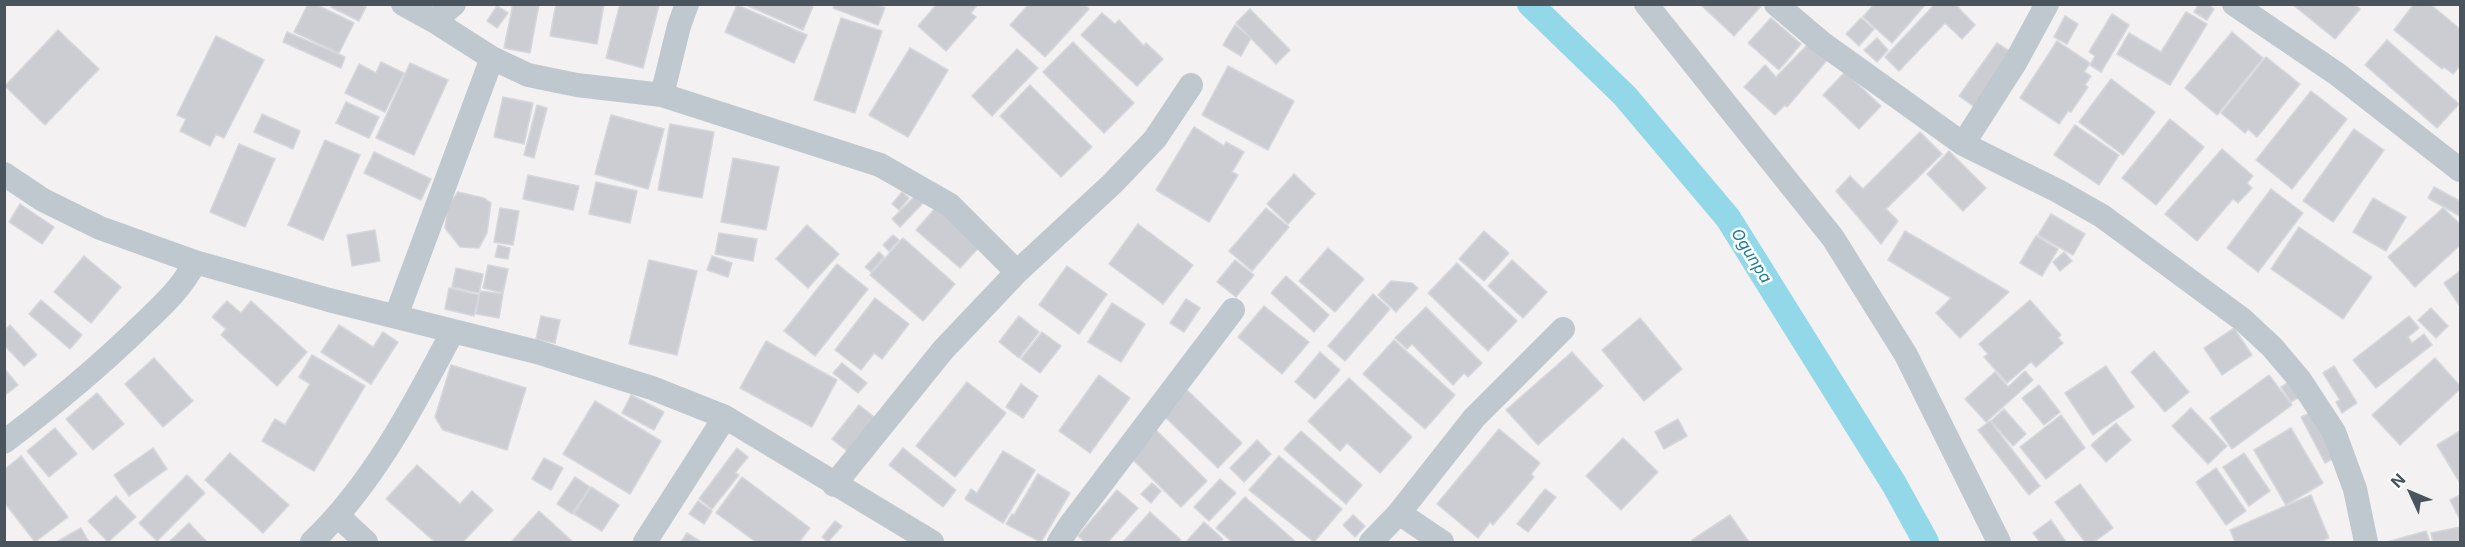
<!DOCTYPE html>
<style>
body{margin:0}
#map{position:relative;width:2465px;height:547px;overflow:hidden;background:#f3f1f1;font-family:Inter,sans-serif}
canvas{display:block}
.frame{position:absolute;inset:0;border:6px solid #49545d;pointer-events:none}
.north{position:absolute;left:2381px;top:463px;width:60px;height:60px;-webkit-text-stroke:4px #fff;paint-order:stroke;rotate:314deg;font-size:16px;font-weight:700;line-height:24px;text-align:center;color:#49545d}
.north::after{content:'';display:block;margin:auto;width:21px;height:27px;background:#49545d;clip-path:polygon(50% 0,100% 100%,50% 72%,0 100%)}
</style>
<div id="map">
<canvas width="2465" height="547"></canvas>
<div class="frame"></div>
<div class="north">N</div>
</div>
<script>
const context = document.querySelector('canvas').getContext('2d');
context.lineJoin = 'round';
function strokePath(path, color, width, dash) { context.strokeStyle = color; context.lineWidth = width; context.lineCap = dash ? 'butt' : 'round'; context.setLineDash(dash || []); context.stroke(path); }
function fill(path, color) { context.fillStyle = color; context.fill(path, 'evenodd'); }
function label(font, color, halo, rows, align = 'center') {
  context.font = font + ' Inter,sans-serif'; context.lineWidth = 5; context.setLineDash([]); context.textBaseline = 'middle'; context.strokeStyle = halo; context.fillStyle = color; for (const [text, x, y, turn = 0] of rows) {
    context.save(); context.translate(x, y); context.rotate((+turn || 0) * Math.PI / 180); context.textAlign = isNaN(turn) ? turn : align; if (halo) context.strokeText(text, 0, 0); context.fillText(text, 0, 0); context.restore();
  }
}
strokePath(new Path2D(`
 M1530,4L1625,96L1728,218L1894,484L1926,542`), '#92d8e8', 26);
const building = new Path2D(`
 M308,4H315L354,23L339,53L294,32Z
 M332,4H360L366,7L359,21L331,7Z
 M513,4H539L530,53L504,48Z
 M556,4H604L597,44L550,36Z
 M620,4H664L659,5L643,68L606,58Z
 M744,4H814L803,30Z
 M835,4H875L885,8L878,25L833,8Z
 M937,4H978L971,13L976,17L946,51L918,26Z
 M1029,4H1084L1089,9L1045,57L1010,25Z
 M1700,4H1763L1734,36Z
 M1874,4H1926L1892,43L1863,17Z
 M1935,4H1955L1975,25L1962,39L1945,23L1899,71L1885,57Z
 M2199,4H2207L2214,9L2207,20L2194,12Z
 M2292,4H2354L2360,9L2335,39Z
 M2414,4H2430L2460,29V66L2453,74L2444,67L2442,69L2394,30Z
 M737,5L807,35L794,63L725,32Z
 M497,6L508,13L497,28L487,21Z
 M1250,9L1290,50L1276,64L1236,23Z
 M2186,12L2207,24L2170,85L2117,54L2129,33L2161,52Z
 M1102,13L1115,24L1119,20L1144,46L1146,43L1163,59L1137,86L1081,35Z
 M2112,14L2129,25L2101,72L2090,65L2095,56L2089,52Z
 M2065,16L2078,24L2067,44L2054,37Z
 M841,18L882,31L855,113L814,100Z
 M1771,18L1801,44L1779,70L1748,43Z
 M1861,18L1874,29L1859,46L1846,34Z
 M1235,25L1251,38L1241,56L1223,45Z
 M58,30L99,69L45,125L5,86Z
 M287,32L345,57L341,68L283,42Z
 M2232,32L2263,58L2217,115L2185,88Z
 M216,36L264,60L224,138L216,134L210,146L180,131L186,119L177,115Z
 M1877,38L1888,50L1877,62L1864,50Z
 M2387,40L2459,104L2437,128L2365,65Z
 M1811,41L1829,58L1787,107L1785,105L1775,115L1744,87L1765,65L1776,77Z
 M2057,41L2090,63L2084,72L2091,76L2085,85L2088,87L2071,112L2068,111L2059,124L2020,98Z
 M1073,42L1134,103L1104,133L1043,72Z
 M1997,43L2017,56L1979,110L1959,96Z
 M910,48L948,70L908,137L869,115Z
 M1017,49L1038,68L992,116L972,96Z
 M2266,57L2300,84L2257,137L2248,129L2245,133L2221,113Z
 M381,62L404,73L385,112L345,93L359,64L376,73Z
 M410,63L448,80L414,155L376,138Z
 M1228,66L1294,101L1268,150L1202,115Z
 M1845,72L1881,106L1859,129L1823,95Z
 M2111,79L2155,112L2123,155L2079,122Z
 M1030,85L1092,147L1061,177L1000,116Z
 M2311,91L2347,119L2292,189L2256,160Z
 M503,97L533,103L524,144L494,137Z
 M346,102L379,117L369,138L336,123Z
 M537,105L547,108L534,158L524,155Z
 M262,114L300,131L293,149L254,132Z
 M611,115L664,129L648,189L595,174Z
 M2170,119L2204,147L2156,205L2122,178Z
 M670,124L714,132L702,198L658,190Z
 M2075,125L2119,155L2099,185L2054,155Z
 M1194,127L1224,146L1226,142L1244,152L1232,172L1238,175L1209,222L1156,190Z
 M2354,129L2384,150L2333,222L2303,201Z
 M1920,132L1942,154L1886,209L1898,221L1881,244L1836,191L1850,176L1863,189Z
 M325,140L360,155L323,240L288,225Z
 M239,144L275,159L245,227L210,212Z
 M2222,149L2253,176L2247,183L2252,188L2238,203L2233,199L2197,241L2165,214Z
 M1949,151L1986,188L1963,211L1927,174Z
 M374,152L431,179L421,200L364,173Z
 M733,158L779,167L766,230L721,222Z
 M1294,174L1315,194L1288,224L1267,204Z
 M528,175L579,186L573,210L523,199Z
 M596,182L637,191L630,223L589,214Z
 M2434,187L2460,201V216L2428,198Z
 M2271,189L2303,213L2258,272L2227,248Z
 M920,191L928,198L900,227L892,219Z
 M458,192L484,198L491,203L487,233L479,248L460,247L445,228L448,205Z
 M902,192L909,198L899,210L892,204Z
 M2373,198L2406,217L2386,251L2353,232Z
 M20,204L54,227L42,244L9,222Z
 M938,205L982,244L960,268L916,230Z
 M500,208L519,211L513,245L494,242Z
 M1266,208L1289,227L1252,271L1229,251Z
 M2443,208L2460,224V245L2415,287L2388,257Z
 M2051,214L2085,234L2073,255L2038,235Z
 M1138,224L1193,265L1163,304L1109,264Z
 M807,225L839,254L808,288L776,259Z
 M2299,227L2372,277L2343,319L2271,269Z
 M375,230L380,261L352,266L347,235Z
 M1484,231L1509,253L1484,281L1459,259Z
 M1905,231L2009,292L1960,338L1936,313L1951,298L1888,260Z
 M719,233L757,239L753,261L715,254Z
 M893,235L899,240L889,251L883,245Z
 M2036,236L2058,249L2042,276L2020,263Z
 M903,238L955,284L923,321L870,275Z
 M498,245L510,248L508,259L495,257Z
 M1328,248L1364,279L1335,312L1299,281Z
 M879,252L884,257L871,272L865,267Z
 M2064,252L2072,261L2060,271L2053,262Z
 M84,256L121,287L91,323L54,292Z
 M712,256L732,263L728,277L707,270Z
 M649,260L697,271L677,355L629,344Z
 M1235,260L1254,275L1236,297L1217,282Z
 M1512,260L1547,292L1523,318L1488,286Z
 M1457,263L1517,321L1488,351L1428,293Z
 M837,264L868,289L815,356L784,331Z
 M488,265L508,269L503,293L483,288Z
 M1067,266L1107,294L1079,334L1039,305Z
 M456,268L483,274L479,293L452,287Z
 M2460,271V306L2444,283Z
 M1286,276L1329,315L1314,332L1271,293Z
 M1391,281L1412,283L1418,288L1396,312L1378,295Z
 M449,288L479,295L474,316L445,309Z
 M480,291L503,294L499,318L476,314Z
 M1373,294L1390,309L1345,361L1328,346Z
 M875,298L909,324L882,359L874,353L861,370L835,350Z
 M1186,299L1200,308L1184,332L1170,323Z
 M41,300L82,335L70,349L29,314Z
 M2030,300L2061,335L2058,338L2063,343L2036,367L2031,362L2007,383L1984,357L1988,354L1979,344Z
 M227,301L241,313L251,301L307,352L277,386L221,335L226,329L212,317Z
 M1112,303L1145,324L1121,362L1088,342Z
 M1264,306L1309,342L1282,374L1238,337Z
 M1426,307L1482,363L1468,377L1464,373L1453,385L1412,344L1407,349L1395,338Z
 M2431,308L2448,326L2436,338L2418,320Z
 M541,316L560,320L555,343L536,339Z
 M1019,316L1039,332L1019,358L999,342Z
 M2409,316L2419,328L2408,337L2412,343L2424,334L2432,345L2376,388L2353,360Z
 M1640,318L1682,369L1644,401L1602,350Z
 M10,325L37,355L24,366L4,345V330Z
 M339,325L373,347L383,332L398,342L371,384L321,352Z
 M2234,328L2252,355L2222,375L2204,348Z
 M1042,332L1061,346L1040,373L1021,359Z
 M1394,340L1455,395L1425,429L1363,374Z
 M766,341L837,380L812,427L740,388Z
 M2154,351L2189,392L2165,412L2131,372Z
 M1320,352L1340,370L1315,399L1295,382Z
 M1572,352L1603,386L1538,445L1506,410Z
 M312,355L365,386L314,471L262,441L275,419L285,425L310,384L299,377Z
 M154,358L193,401L163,427L125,384Z
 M2435,358L2460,386V389L2400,445L2372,415Z
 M842,363L867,383L858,393L833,373Z
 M451,365L526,388L507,450L443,430L435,417Z
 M2106,366L2134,407L2093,435L2065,393Z
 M2334,366L2357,403L2342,413L2336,402L2340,400L2323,373Z
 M4,368L18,385L4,396Z
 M2025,371L2033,380L1986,422L1965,399L1995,372L2008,387Z
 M1099,375L1130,398L1090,453L1059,431Z
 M2269,375L2292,405L2232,449L2210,418Z
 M1349,378L1412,437L1380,473L1347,443L1340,451L1308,421Z
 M2291,381L2301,396L2291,402L2281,387Z
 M967,382L1006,413L955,477L916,446Z
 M1021,384L1038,396L1023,418L1006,407Z
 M2039,385L2060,412L2044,425L2022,398Z
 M1187,390L1242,443L1218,468L1163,415Z
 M97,393L124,424L93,450L66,419Z
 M631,395L664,412L654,430L622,413Z
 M595,401L661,441L630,494L563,454Z
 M859,405L878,420L851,454L832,439Z
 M2191,408L2227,446L2208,464L2172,426Z
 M2004,409L2026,434L2013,446L1991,421Z
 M2312,412L2336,457L2325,463L2301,417Z
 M2061,415L2085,448L2046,479L2020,447Z
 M1678,419L1687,436L1664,449L1655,432Z
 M1990,421L2040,486L2029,495L1978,430Z
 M2116,423L2131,440L2106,462L2091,445Z
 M55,428L77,454L49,477L27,451Z
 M2291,428L2323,483L2286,505L2254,450Z
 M1155,429L1207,481L1181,507L1128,455Z
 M1499,429L1540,463L1531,474L1534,477L1493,525L1490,522L1478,538L1437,504Z
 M1301,431L1362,485L1346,504L1284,449Z
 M2460,431V483L2437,445Z
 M1623,438L1658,472L1621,510L1586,476Z
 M1257,440L1271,454L1244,482L1230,468Z
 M153,448L167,469L129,496L114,475Z
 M737,448L748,457L735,473L739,475L712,509L699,499Z
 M903,448L956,490L943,507L889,465Z
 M1003,451L1035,470L1003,523L965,499L971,489L977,493Z
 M230,453L289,505L263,533L205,480Z
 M2244,453L2270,491L2249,506L2223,467Z
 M21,456L68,517L35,542L4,502V470Z
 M1279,456L1342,509L1314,542L1249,490Z
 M544,458L563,468L551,490L532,479Z
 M417,465L460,504L472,491L493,510L463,542H435L386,499Z
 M2216,468L2246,511L2226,525L2196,482Z
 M1038,474L1070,493L1041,542L1006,524L1012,514L1014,515Z
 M187,475L205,493L157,541L139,523Z
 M575,477L590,487L572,514L557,504Z
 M742,477L810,528L799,542H756L716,513Z
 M1220,479L1236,493L1209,521L1194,507Z
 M1152,483L1161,491L1151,503L1141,494Z
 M2080,484L2113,528L2094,542H2085L2055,502Z
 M591,487L619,505L602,531L574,514Z
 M1545,489L1556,497L1528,532L1517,524Z
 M1117,490L1138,508L1108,542H1085L1078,536Z
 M2311,495L2329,538L2318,542H2235L2230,530Z
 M2460,495V520L2450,500Z
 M116,496L136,517L108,542L88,521Z
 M1245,497L1296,542H1232L1216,528Z
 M698,501L712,511L704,524L689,514Z
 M539,511L573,542H514L512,541Z
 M1150,512L1181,540L1179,542H1123Z
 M1353,515L1365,526L1355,537L1343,525Z
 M1730,515L1749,542H1694L1692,540Z
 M2051,520L2066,542H2040L2033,533Z
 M835,521L842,526L828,542L822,537Z
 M1204,522L1223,539L1220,542H1186Z
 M189,523L207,542H169Z
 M2460,527V542H2433L2431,533Z
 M81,528L89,542H56Z
 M2426,531L2430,542H2387Z
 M687,533L701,542H681Z`);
fill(building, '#cbcdd3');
strokePath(building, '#d5d7dc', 1.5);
strokePath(new Path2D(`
 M403,4L434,21L492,58L528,75L577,85L662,95L880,165L950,205L1017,272
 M1646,4L1833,238L1906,355L1999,542
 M1776,4L1822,43L1963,144L2058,191L2102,216L2243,320L2272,347L2300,380L2334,432L2355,489L2366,542
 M2234,4L2337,74L2460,170
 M434,21L454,4
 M662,95L679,26L687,4
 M1963,144L2015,63L2047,4
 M4,174L43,200L100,228L195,262L329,300L537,352L652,388L725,417L932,542
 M396,316L492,58
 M4,442C52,406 98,368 142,325C162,306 182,288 195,262
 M834,485L943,350L1017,272L1113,183L1155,139L1191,85
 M1399,513L1442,542
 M338,516L366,542
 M312,542C373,484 414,405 453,331
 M645,542L725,417
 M1059,542L1070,525L1233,310
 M1371,542L1399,513L1474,418L1563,329`), '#bfc8ce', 24);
label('italic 16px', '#147f96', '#fff', [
 ["Ogunpa",1751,256,58]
]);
</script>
